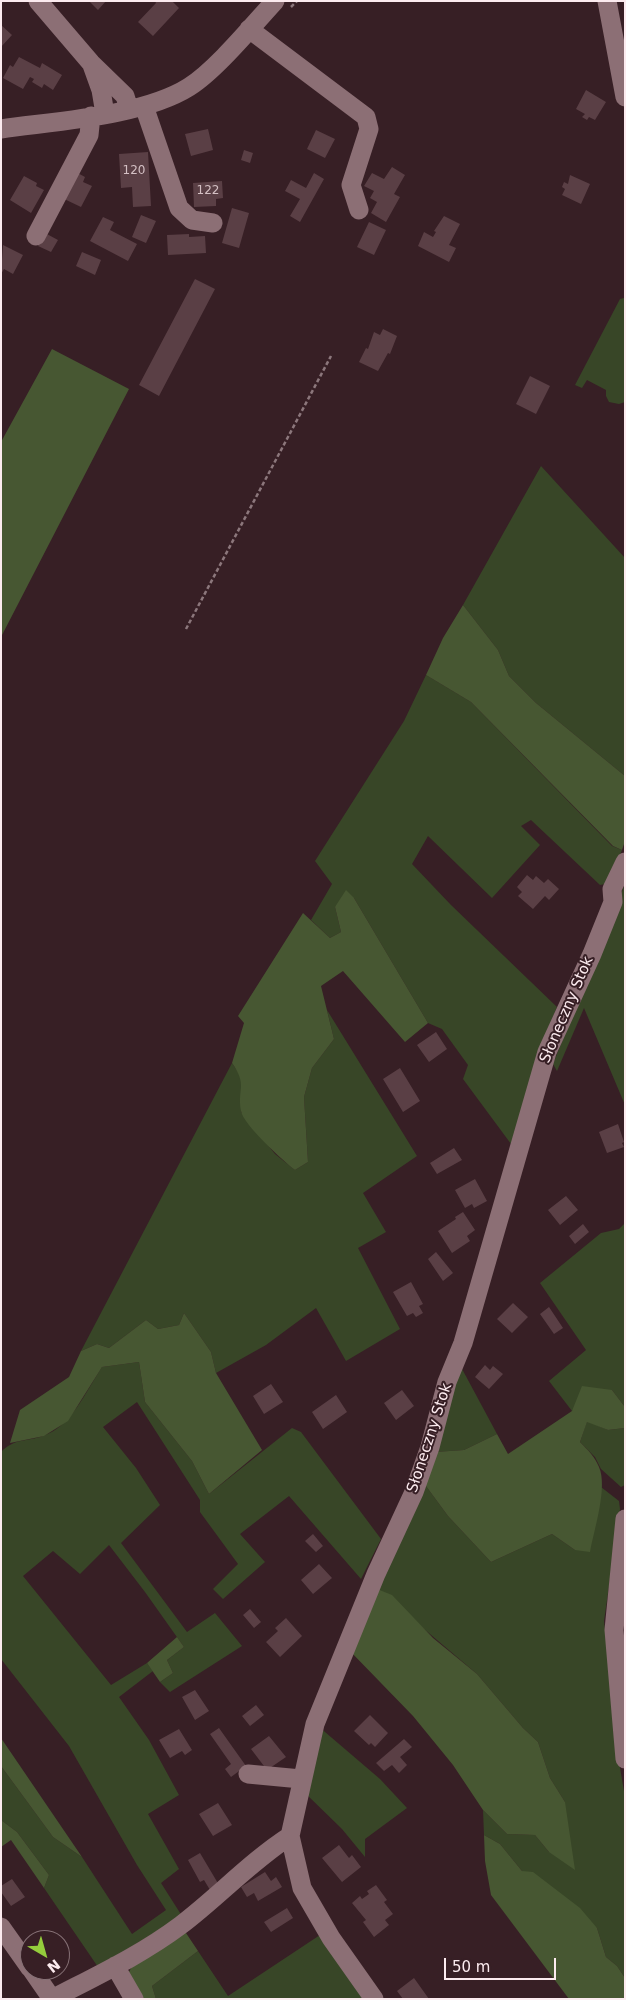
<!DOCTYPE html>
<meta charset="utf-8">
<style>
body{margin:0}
#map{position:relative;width:626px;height:2000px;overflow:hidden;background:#371f25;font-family:"DejaVu Sans",sans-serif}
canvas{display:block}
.frame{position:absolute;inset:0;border:2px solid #fcebef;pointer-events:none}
.north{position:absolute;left:20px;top:1930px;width:50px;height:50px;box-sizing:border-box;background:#371f25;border:1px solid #867176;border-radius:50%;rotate:142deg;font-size:14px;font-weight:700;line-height:20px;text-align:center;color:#fcebef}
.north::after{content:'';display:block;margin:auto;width:18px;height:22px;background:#94cc3c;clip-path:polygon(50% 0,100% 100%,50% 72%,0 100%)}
.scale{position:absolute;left:444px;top:1958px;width:112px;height:22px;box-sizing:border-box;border:2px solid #fcebef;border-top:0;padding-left:6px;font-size:15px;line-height:18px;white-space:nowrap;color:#fcebef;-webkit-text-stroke:4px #371f25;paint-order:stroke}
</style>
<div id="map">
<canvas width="626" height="2000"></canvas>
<div class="frame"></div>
<div class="north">N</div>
<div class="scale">50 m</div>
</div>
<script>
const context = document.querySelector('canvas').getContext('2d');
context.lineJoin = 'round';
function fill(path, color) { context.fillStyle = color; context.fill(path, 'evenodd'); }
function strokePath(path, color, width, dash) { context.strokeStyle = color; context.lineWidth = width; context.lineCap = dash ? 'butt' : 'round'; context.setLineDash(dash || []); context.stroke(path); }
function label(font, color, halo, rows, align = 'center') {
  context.font = font + ' "DejaVu Sans",sans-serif'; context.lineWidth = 4; context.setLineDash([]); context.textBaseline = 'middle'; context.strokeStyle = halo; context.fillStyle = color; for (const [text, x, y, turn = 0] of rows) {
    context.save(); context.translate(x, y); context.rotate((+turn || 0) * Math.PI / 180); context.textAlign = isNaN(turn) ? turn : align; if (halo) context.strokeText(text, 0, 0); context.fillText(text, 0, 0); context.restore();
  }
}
fill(new Path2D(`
 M624,298L625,402L619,404L609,402L606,396V390L587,380L582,388L575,385L620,299Z
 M541,466L625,558V776L536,703L509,676L498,650L463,605Z
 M426,675L471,702L612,846L622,850L610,883L600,885L531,820L521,826L540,845L492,898L428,836L412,864L451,905L557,1007L542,1043L514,1148L463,1079L468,1065L442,1029L428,1023L354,898L335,907L341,932L330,938L311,920L332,884L315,861L404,721Z
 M625,884V1105L584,1008L557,1071L553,1064Z
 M327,1010L417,1156L363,1193L386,1232L358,1248L400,1329L346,1361L316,1308L266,1345L216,1373L211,1352L184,1313L179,1325L158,1329L146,1320L109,1348L97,1344L81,1351L232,1063L242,1078L241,1112L275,1154L295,1170L308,1162L304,1097L312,1068L334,1039Z
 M625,1223V1407L612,1390L572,1411L549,1381L586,1350L540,1283L601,1233L619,1229Z
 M139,1362L145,1402L192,1461L209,1494L292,1428L301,1432L381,1539L361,1579L289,1496L240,1534L265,1562L223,1599L213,1589L238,1564L200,1512V1500L137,1402L103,1427L136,1468L160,1505L121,1543L187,1632L215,1613L242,1646L170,1692L160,1682L173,1673L167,1660L184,1647L145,1592L109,1545L80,1574L53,1551L23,1576L111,1685L147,1663L153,1671L119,1697L149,1740L179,1795L148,1814L179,1869L161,1883L182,1916L98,1967L44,1888L49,1875L17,1832L1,1820V1766L53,1837L82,1857L132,1934L166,1910L137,1865L69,1746L1,1659V1452C15,1438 26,1442 43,1436C72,1426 86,1391 102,1367Z
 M461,1367L497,1434L464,1450L435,1452Z
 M587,1421L608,1430L625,1428V1485L621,1487L601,1469L595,1457L580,1442Z
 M423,1482L448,1516L491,1562L552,1534L575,1550L601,1496V1487L619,1501L620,1509L604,1621L618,1756L625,1797V1978L617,1966L606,1957L597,1928L522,1871L500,1844L484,1835L483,1810L507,1834L535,1835L549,1852L565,1802L550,1778L538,1742L523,1728L477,1674L377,1589Z
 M318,1726L380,1779L407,1808L365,1839V1857L342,1829L303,1791Z
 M320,1935L366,1999H156L152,1986L198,1951L228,1996Z`), '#384627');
fill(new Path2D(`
 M52,349L129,389L1,637V442Z
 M463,605L498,650L509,676L536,703L625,776V841L622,850L613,846L471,702L426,675L443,638Z
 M346,890L354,898L428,1023L405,1042L343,971L321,986L334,1039L312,1068L304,1097L308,1162L295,1170C283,1161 243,1124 241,1111C237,1088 248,1086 232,1063L244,1023L238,1016L303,913L330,938L341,932L335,907Z
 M184,1313L211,1352L216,1373L262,1450L209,1494L192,1461L145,1402L139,1362L102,1367L68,1421L44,1436L10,1443L20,1410L69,1377L81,1351L97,1344L109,1348L146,1320L158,1329L179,1325Z
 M582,1386L612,1390L625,1407V1428L608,1430L587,1422L580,1442C588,1450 595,1457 599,1467C608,1487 594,1530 590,1552L575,1550L552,1534L491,1562L448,1516L423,1482L435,1452L464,1450L497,1434L508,1454L572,1411Z
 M377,1589L392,1595L433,1638L477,1674L523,1728L538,1742L550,1778L565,1802L575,1870L549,1852L535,1835L507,1834L483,1810L453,1765L413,1716L348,1649Z
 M177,1637L184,1647L167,1660L173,1673L160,1682L147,1663Z
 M1,1738L82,1857L53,1837L1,1766Z
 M1,1820L17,1832L49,1875L44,1888L11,1840L1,1847Z
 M484,1835L500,1844L522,1871L533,1872L580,1908L597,1928L606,1957L617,1966L625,1978V1999H569L491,1895L485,1861Z
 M184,1930L198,1951L152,1986L156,1999H142L127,1976L132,1966Z`), '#475732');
fill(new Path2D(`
 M89,1H106L98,10Z
 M155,1H172L179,8L153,36L138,22L156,3Z
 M1,25L12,35L1,47Z
 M19,57L40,68L42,63L62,75L53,90L44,84L42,88L32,82L34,79L30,77L23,89L3,78L10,65L13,67Z
 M586,90L606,102L595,120L589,117L587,120L582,117L585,114L576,109Z
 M208,129L213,150L191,156L185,134Z
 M316,130L335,139L325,158L307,149Z
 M244,150L253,153L250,163L241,160Z
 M148,152L151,206L133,207L132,187L121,188L119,154Z
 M392,167L405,175L394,194L400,197L386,222L371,213L377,202L370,198L374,191L364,186L372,173L384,179Z
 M74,171L85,177L83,182L92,186L81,207L60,197Z
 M314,173L324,179L300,222L290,216L300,199L285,191L291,180L306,188Z
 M570,175L590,184L581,204L562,195L565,189L562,187L564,182L568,184Z
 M24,176L37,183L36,186L44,190L31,213L10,200Z
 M222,181L223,198L216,199V206L194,207L193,183Z
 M232,208L249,213L239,248L222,243Z
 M141,215L156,221L146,243L132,237Z
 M444,216L460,224L449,245L456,248L449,262L418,246L424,232L433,237L436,232L434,231Z
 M103,217L114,222L110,230L137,244L128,261L90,241Z
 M369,222L386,230L374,255L357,247Z
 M45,233L58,240L51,252L38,246Z
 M189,234V237L205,236L206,253L168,255L167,235Z
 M3,245L23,255L13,274L4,269L1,274Z
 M82,252L101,260L95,275L76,266Z
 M195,279L215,289L159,396L139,385Z
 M383,329L397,336L390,354L388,353L378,371L359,362L366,348L368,349L374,332L380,335Z
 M530,376L550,386L536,414L516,404Z
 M527,875L533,880L536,876L544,883L548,879L559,889L549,900L545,896L533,909L518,896L522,892L517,887Z
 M436,1032L447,1049L429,1062L417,1045Z
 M400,1068L420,1101L403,1112L383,1079Z
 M618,1124L624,1142L622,1143L624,1147L607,1153L599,1132Z
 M454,1148L462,1160L437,1174L430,1163Z
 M475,1179L487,1201L474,1208L472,1204L465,1208L455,1190Z
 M566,1196L578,1210L560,1225L548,1210Z
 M463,1212L475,1230L467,1236L470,1241L452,1253L438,1231L456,1219L455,1217Z
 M583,1224L589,1232L575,1244L569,1236Z
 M436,1252L453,1273L443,1281L428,1259Z
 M411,1282L423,1304L419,1306L423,1313L416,1317L413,1313L407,1316L393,1292Z
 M513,1303L528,1317L512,1333L497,1319Z
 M549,1307L563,1328L554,1334L540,1314Z
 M485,1365L490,1370L493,1366L503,1374L489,1389L475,1377Z
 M271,1384L283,1402L264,1414L253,1396Z
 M402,1390L414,1406L396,1420L384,1403Z
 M336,1395L347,1412L323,1429L312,1412Z
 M313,1534L323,1546L316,1552L305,1541Z
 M319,1564L332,1578L313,1594L301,1580Z
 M250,1609L261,1622L254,1628L243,1615Z
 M286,1618L302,1636L280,1657L266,1642L278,1631L275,1628Z
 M195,1690L209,1711L195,1720L182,1697Z
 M256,1705L264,1715L250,1726L242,1716Z
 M370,1715L388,1733L375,1747L371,1743L369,1745L354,1731Z
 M219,1728L246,1766L231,1777L225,1769L231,1764L210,1734Z
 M179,1729L192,1750L185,1755L182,1751L170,1758L159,1740Z
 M269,1736L286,1757L267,1770L251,1749Z
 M404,1739L412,1747L400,1757L407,1765L399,1773L392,1765L384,1771L376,1763Z
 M218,1803L232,1825L213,1836L199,1814Z
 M339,1845L349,1858L352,1855L361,1867L342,1882L322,1858Z
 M200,1853L219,1885L210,1890L204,1880L200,1882L188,1860Z
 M265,1872L271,1881L276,1877L282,1887L258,1901L254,1893L247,1897L241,1887Z
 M12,1879L25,1897L11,1906L1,1892V1886Z
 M376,1885L387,1900L384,1902L393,1914L385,1920L389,1925L374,1937L363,1922L366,1920L352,1903L360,1896L362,1899L369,1894L367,1891Z
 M287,1908L293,1918L271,1932L264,1922Z
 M414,1978L429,1999H403L397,1991Z`), '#5a3f45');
strokePath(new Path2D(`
 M291,7L297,1
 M186,629L331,356`), '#8c777c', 2.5, [4, 2.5]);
strokePath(new Path2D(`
 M38,1L91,63L125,96L129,109
 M607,1L625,97
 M249,29L366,117L369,129L351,185L359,210
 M92,65L101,90L105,114
 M144,106L179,208L192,220L213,223
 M1,129C56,121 143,116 189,87C216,70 252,26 275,1
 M36,236L89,135L91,116
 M622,1724L614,1630L625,1519
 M625,1724H622L625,1759
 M248,1774L301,1779
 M1,1927L30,1968
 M115,1966L134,1999
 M32,1970L52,1999
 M52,1999C96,1976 141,1955 181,1925C218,1897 250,1862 290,1836
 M374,1999L331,1938L302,1888L290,1836L315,1724L376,1574L414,1492L430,1447L447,1382L463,1343L547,1052L592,954L613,902L612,889L625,862`), '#8c6f75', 19);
label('12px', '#d4c0c4', null, [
 ["120",134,171],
 ["122",208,191]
]);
label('15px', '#fcebef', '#371f25', [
 ["Słoneczny Stok",567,1010,-67],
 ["Słoneczny Stok",430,1438,-72]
]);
</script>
